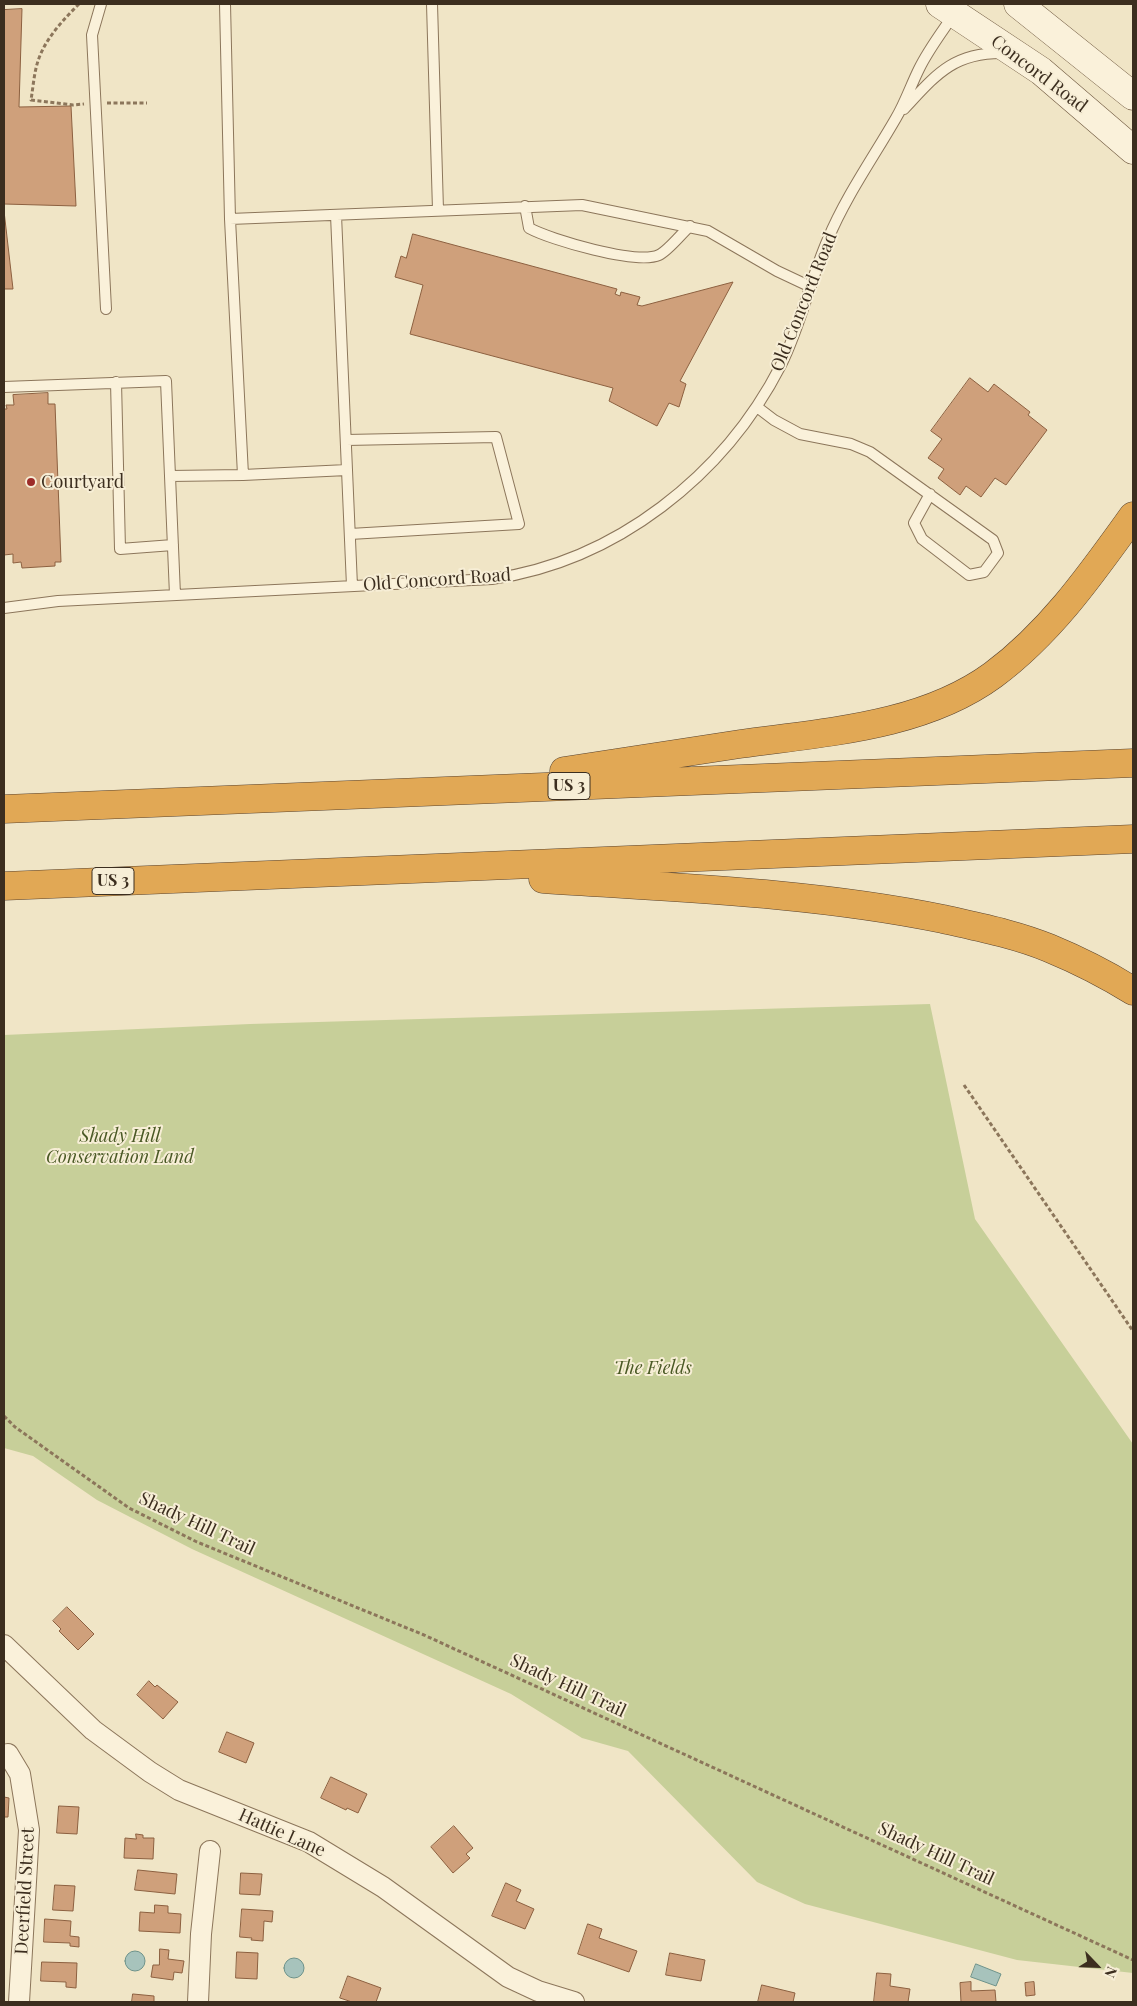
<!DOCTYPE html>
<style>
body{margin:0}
#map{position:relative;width:1137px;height:2006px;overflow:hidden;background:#f0e5c6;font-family:"Playfair Display",serif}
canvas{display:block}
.frame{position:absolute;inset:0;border:5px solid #3c2e1f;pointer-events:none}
.north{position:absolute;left:1072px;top:1941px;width:50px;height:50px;-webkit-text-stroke:4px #f7eed6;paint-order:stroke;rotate:114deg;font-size:14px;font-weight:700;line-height:20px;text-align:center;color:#3c2e1f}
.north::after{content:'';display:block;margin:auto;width:18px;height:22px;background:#3c2e1f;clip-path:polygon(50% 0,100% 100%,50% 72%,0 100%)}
</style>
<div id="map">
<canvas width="1137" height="2006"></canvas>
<div class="frame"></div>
<div class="north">N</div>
</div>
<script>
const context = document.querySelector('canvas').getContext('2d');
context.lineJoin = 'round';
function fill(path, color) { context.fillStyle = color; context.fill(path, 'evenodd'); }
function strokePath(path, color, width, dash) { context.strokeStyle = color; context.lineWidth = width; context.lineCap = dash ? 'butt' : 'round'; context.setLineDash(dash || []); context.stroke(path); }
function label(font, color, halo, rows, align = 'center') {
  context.font = font + ' "Playfair Display",serif'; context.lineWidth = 4; context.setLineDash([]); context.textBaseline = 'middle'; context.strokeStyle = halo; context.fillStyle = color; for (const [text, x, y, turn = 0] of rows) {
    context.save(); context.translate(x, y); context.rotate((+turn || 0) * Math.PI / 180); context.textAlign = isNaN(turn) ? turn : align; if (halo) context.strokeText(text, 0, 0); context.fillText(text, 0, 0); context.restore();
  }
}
fill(new Path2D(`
 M930,1004L975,1219L1133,1444V1973L1017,1960L805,1904L757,1882L628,1751L582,1738L511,1694L192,1549L97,1500L33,1456L4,1448V1035L250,1024Z`), '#c7cf99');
const water = new Path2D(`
 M125 1961a10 10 0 1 1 20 0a10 10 0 1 1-20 0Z
 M284 1968a10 10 0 1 1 20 0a10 10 0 1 1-20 0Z
 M976,1964L1001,1974L996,1986L971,1977Z`);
fill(water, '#a7c3bc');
strokePath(water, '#6d928a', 1);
const building = new Path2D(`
 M22,9L19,107L71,106L76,206L4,204V10Z
 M4,211L13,289H4Z
 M413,234L617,289L615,294L620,296L621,292L640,297L637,305L642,306L733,282L680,381L686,384L679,407L669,403L657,426L609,401L613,388L410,334L423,285L395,277L401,256L406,258Z
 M970,378L988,392L994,384L1030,412L1028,415L1047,430L1006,485L995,478L981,497L966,486L960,495L938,478L944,469L928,458L942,439L931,431Z
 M48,393V404H55L61,562H55V566L22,568L21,562L13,563V554L4,555V409H7L6,405H14L13,395Z
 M67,1607L94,1634L78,1650L59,1631L61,1629L53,1621Z
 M149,1681L155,1687L157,1685L178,1702L163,1719L137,1695Z
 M227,1732L254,1743L246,1763L219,1752Z
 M331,1777L367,1794L358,1813L347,1808L346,1810L321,1798Z
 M4,1797L9,1798L8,1817H4Z
 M59,1806L79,1807L77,1834L57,1833Z
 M454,1826L473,1848L466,1854L470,1858L453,1873L431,1847Z
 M136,1834L143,1835V1838H154L153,1859L124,1858L125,1838L136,1839Z
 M138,1870L177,1874L175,1894L135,1890Z
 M241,1873L262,1874L260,1895L240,1894Z
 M506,1883L521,1890L516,1901L534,1909L525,1929L492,1916Z
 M55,1885L75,1886L73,1911L53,1910Z
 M155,1905L168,1906V1913L181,1914L180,1933L139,1931L140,1912L154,1913Z
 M242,1909L273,1911L272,1922L264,1921L263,1941L251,1940L252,1938L240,1937Z
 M45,1919L71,1921L70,1936L79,1937V1947L70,1946V1943L44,1942Z
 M588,1924L602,1929L599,1938L637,1951L629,1972L578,1954Z
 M160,1949L169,1950L168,1959L184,1961L182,1973L174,1972L173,1980L151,1977L153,1965H159Z
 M237,1952L258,1953L257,1979L236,1978Z
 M670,1953L705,1960L701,1981L666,1975Z
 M42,1962L77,1963L76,1988L66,1987V1982L41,1981Z
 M877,1973L891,1974L890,1986L910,1989L908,2002H874Z
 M348,1976L381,1988L376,2002H352L340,1998Z
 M971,1982V1991L995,1990L996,2002H961L960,1983Z
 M1034,1982L1035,1995L1026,1996L1025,1983Z
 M762,1985L795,1993L793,2002H758Z
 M133,1994L154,1996V2002H132Z`);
fill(building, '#cfa07b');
strokePath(building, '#8c6040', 1);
const lane = new Path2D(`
 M101,4L92,35L106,309
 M225,4L230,219L243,475L347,470
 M432,4L438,210
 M904,109C935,76 952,53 1001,53
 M525,206L529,228C551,240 637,265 659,255C668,251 682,233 690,226
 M336,215L352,586
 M230,219L582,205L708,231L777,271L811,287
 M116,382L120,549L173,545
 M4,387L166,381L175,595
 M757,407L774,420L800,434L851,444L870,452L993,540L998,553L984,572L969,575L922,539L914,523L930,494
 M346,440L496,437L519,524L350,534
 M170,476L243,475
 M4,608L58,601L492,579C616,561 724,476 781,365C801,325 810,280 828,239C846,196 873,158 896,118C905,103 911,85 919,69C928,50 942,32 954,14`);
const street = new Path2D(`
 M4,1645L93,1730L150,1772L179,1790L309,1842L383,1887L508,1977L538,1991L574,2002
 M8,1754L20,1774L29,1830L19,2002
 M198,2002L201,1934L210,1851`);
const secondary = new Path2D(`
 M940,4L1041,71L1133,150
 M1018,4L1133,96`);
const highway = new Path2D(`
 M564,771C623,762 681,753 740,744C825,732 922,727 993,675C1051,632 1092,573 1133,516
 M4,809L1133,763
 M543,879C676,888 811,892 943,919C978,927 1015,934 1049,948C1078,960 1106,974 1133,991
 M4,886L1133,839`);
strokePath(lane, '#8c765b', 12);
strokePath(street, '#8c765b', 22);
strokePath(secondary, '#6e573e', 29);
strokePath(highway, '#5a442f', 29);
strokePath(new Path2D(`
 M79,4C63,20 45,39 38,61C34,73 33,88 31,100L73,105L84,104
 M107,103H147
 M964,1085L1133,1331
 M4,1416L15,1427L129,1508L197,1542L424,1635L1133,1960`), '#8c765b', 3, [4, 2.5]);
strokePath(lane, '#faf1da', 10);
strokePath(street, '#faf1da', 20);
strokePath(secondary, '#faf1da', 28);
strokePath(highway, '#e1a855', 28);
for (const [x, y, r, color] of [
 [31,482,5,"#9d2c29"]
]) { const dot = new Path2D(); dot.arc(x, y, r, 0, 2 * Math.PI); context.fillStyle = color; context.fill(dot); strokePath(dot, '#f7eed6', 2); }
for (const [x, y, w] of [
 [569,786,42],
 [113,881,42]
]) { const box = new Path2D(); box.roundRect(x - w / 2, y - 13.5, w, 27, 4); context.fillStyle = '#f7eed6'; context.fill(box); strokePath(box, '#3c2e1f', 1); }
label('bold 16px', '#3c2e1f', null, [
 ["US 3",569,786],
 ["US 3",113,881]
]);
label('18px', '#3c2e1f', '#f7eed6', [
 ["Concord Road",1039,74,37],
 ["Old Concord Road",804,302,-68],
 ["Old Concord Road",437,580,-4],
 ["Shady Hill Trail",197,1524,25],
 ["Shady Hill Trail",568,1686,25],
 ["Hattie Lane",282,1833,24],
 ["Shady Hill Trail",936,1854,25],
 ["Deerfield Street",25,1891,-87]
]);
label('18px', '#3c2e1f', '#f7eed6', [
 ["Courtyard",41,482]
], 'left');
label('italic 18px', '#4a5925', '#f7eed6', [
 ["Shady Hill",120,1136],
 ["Conservation Land",120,1157],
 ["The Fields",653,1368]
]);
</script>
